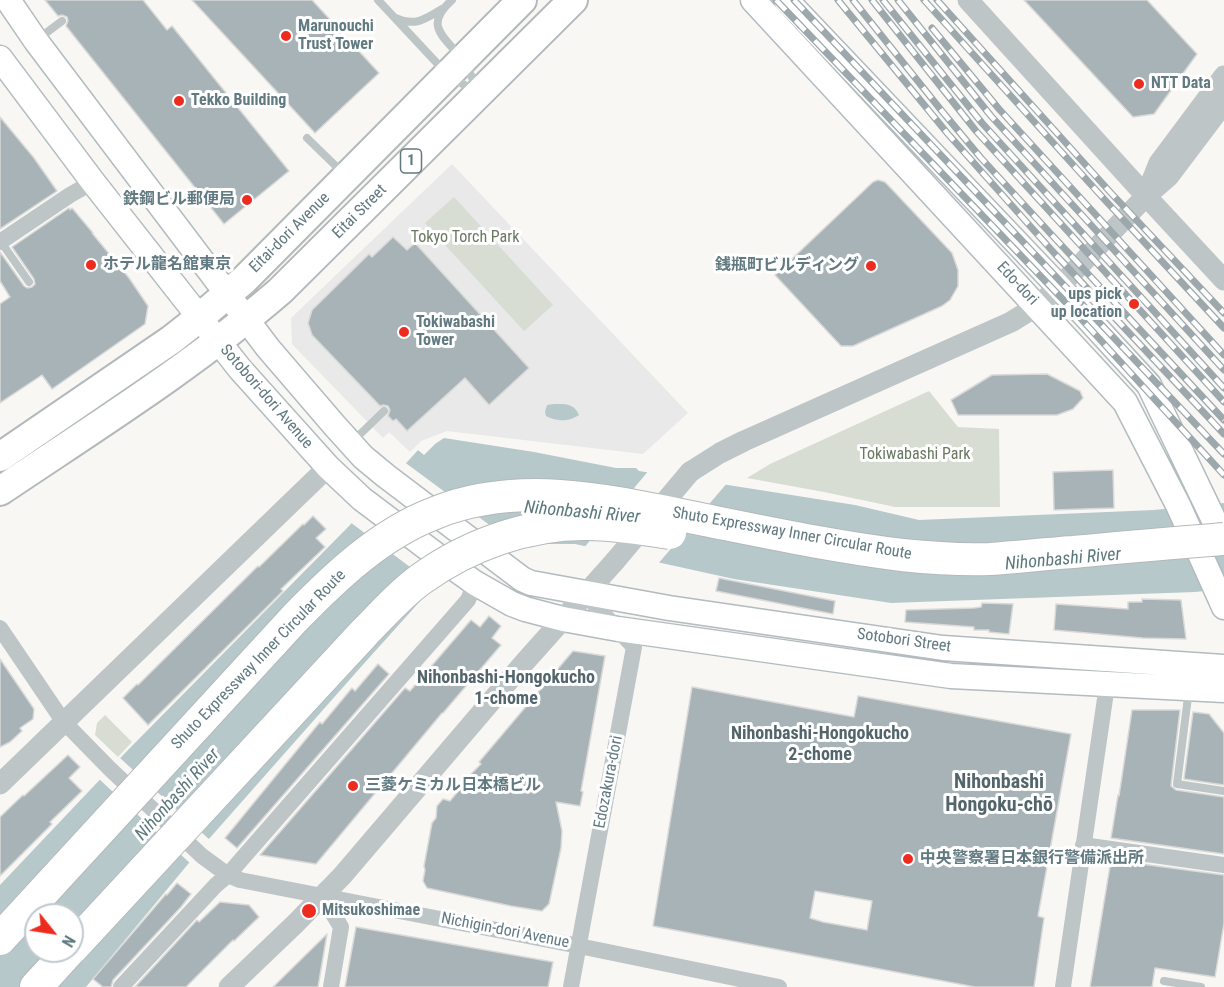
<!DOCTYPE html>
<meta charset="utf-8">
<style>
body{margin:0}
#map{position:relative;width:1224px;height:987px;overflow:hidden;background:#f8f7f4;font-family:"Roboto Condensed",sans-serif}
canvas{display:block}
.north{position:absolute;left:24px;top:903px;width:60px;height:60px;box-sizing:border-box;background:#fff;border:2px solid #c0c9cd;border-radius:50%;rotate:120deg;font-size:16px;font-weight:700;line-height:24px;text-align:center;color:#617981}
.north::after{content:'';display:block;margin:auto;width:21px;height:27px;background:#ed2b1f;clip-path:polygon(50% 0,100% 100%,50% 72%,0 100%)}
</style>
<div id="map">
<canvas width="1224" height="987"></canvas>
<div class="north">N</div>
</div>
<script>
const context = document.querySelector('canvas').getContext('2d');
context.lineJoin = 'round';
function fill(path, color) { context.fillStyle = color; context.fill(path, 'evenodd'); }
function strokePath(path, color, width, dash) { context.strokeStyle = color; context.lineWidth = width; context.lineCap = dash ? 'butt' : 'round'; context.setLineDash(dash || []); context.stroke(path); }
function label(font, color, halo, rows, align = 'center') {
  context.font = font + ' "Roboto Condensed","Noto Sans JP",sans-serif'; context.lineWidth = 6; context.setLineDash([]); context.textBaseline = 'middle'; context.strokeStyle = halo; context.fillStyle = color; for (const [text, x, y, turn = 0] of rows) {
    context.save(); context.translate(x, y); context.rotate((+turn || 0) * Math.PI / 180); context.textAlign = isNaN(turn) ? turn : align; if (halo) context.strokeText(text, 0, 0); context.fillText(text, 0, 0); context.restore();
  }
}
fill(new Path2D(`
 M452,164L688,413L643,454L447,431L421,441L410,452L389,432L383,438L292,344L291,318Z`), '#e8e9e8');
fill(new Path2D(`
 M454,197L553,305L524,331L425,223Z
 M929,391L958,427L999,429L1000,507H895L824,492L747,478L770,464Z
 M105,715L132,742L118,757L95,735L97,723Z`), '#d8ddd3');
fill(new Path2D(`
 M554,404C565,404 574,403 579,415C569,422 558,422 546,416L545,412L547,405Z
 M444,438L534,452L616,468H636L639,471L855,505L919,520L1154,510L1224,503V589L1195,592L891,603L734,579L575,544H538L529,538L431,589L360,668L208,840L86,987H0V885L127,751L350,525L418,450L424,455L435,444ZM36,915H72V951H36Z`), '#b6c8ca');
fill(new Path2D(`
 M403,461L522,549L438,588L350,522Z
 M650,469L728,482L657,565L583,549Z
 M120,758L211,841L192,865L99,779Z`), '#f8f7f4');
const building = new Path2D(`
 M45,0H143L167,30L172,26L289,171L224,224L66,26L68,21L67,17L62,15L58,16Z
 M192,0H312L379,73L315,133Z
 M1024,0H1147L1197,54L1154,114L1133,117Z
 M0,117L34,158L57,191L0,229Z
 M878,180L885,182L952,253L958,270V286L950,300L942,306L853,346H841L775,275L873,182Z
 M69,208L70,210L72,208L93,233H92L129,278L148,306L145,324L52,389L42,375L0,403V304L10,297L0,281V252L24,286L27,288L32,287L35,284L34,279L12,247Z
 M393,237L407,250L415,243L529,368L489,405L465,378L407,431L396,419L393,421L388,416L390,410L388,406L383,405L380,406L312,335L308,323L312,310L369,254L372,257Z
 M1047,374L1080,391L1083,398L1073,409L1057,415H958L951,400L992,375Z
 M1113,470L1114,508L1054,510L1053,472Z
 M313,516L326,529L316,538L325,547L281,589L283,591L148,725L123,698L137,684L138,685L258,566L259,567L303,524L304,525Z
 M719,578L835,601L833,614L716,591Z
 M1142,599L1181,600L1186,639L1143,638L1054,630L1056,604L1128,609V602H1142Z
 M982,603L1013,604L1009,634L989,632V630H974V627L905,622L906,610L974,608L981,607Z
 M489,616L501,626L492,638L501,645L443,713H442L316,864L260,855L405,688L410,691L471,620L480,627Z
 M573,651L605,656L581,791L583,792L580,806L556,802L562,831L561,848L549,904L542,911L511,906L427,888L423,881L425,870L424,866L432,823L436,818L437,806L443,799L450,801L469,778L468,777L481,764L479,762Z
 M0,659L34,709L33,719L20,728L22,731L10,742L0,747Z
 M378,664L389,674L237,848L225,838L320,722L322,724L352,688L355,691Z
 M692,687L854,717L858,696L1071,734L1038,916L1044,918L1034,987H975L653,926ZM815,891L872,901L867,930L823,922L810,918Z
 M1132,710H1180L1171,786L1176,790L1224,797V854L1111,838L1118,795L1119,796Z
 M1193,712L1209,714L1224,733V785L1184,779Z
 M68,755L80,767L69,778L82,791L50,822L52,824L0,876V817L23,795L24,796Z
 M1111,860L1224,875V923L1215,977L1155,968L1152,987H1090Z
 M177,883L191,894L181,907L113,980L111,987H103L93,979L166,894L167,895Z
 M220,902L249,905L259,917L234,941L233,940L186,987H135L197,920L199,922Z
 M356,927L553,962L548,987H345Z
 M327,934L318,987H273Z`);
fill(building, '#a7b3b7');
strokePath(building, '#d9d9d7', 1.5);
const secondary = new Path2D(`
 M8,0L36,41L268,348L335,426L363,457L386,476L522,579L531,583L669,608L943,648L1224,667
 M753,0L1125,402L1178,505L1224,607
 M786,0L1059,287L1149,385L1224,541
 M0,58L93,182L240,369L328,467L362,499L451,566L475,583L512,604L525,609L563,619L618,629L951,676L1224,690`);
const trunk = new Path2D(`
 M0,457L171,340L199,318L244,280L522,0
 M0,491C95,427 193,366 280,291L573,0`);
const motorway = new Path2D(`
 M36,987L69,951`);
strokePath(secondary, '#b2bbbe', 27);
strokePath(trunk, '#b3b9bb', 32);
strokePath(motorway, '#b3b9bb', 34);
strokePath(new Path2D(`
 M378,0L448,75L476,92
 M452,0C423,26 444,36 461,58C468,66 472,78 476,87
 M396,18C414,27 426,19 442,9
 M38,39L62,21
 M307,138L343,173
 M1,242L29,282
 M352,442L384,411
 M1189,689L1177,784L1224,791
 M1164,981L1201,987`), '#bec5c7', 8);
strokePath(new Path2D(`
 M0,242L70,195L93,182
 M0,628L63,721L109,768L202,856L228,875L240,880L579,946L779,987
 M1083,845L1224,865
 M322,896L341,927L331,987
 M121,987L216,885L228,875L240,861L468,600L475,583
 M571,987L634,647L585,594
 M1063,987L1107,685`), '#bec5c7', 16);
strokePath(new Path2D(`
 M968,0L1146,196L1224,280
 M1147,193L1159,163L1224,76
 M690,472L720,453L744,441L1011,322L1037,306L1059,287L1146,196L1169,176L1224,103
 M0,784L328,467
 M229,987L295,924L342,876L523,664L615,561`), '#bec5c7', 21);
strokePath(secondary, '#fff', 24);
strokePath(trunk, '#fff', 28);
strokePath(motorway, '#fff', 32);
const rail = new Path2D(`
 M776,0L1073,310L1224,475
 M794,0L1224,454
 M838,0L948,134L1055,254L1224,434
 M853,0L941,110L981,158L1050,233L1224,420
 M872,0L976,131L1224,402
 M883,0L982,123L1224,388
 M898,0L991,116L1224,370
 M924,0L1104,199L1224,328
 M937,0L1111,193L1224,313
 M932,28L999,109L1224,355`);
strokePath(rail, '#9da8ac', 7);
strokePath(rail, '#fff', 4.5, [14]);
const motorwayBridge = new Path2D(`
 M0,939L295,618C336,576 380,534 435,513C522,478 617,502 705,520C770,533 836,547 902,555C931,558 961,560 990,559C1018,557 1045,554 1073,552C1123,547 1174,543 1224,539
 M72,948L365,632C383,614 400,594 421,579C468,545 529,523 588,524C616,524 643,529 670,533`);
strokePath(motorwayBridge, '#b3b9bb', 34, []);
strokePath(new Path2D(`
 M615,561L690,472`), '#bec5c7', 21);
strokePath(motorwayBridge, '#fff', 32);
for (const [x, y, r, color] of [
 [286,36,6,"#ed2b1f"],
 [1139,84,6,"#ed2b1f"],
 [179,101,6,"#ed2b1f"],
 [247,200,6,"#ed2b1f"],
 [91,265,6,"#ed2b1f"],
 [871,266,6,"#ed2b1f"],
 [1134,304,6,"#ed2b1f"],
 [404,332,6,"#ed2b1f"],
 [353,786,6,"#ed2b1f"],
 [908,859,6,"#ed2b1f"],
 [309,911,8,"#ed2b1f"]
]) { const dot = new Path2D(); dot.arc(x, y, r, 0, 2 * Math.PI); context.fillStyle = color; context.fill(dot); strokePath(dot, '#fff', 2); }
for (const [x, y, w] of [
 [411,161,21]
]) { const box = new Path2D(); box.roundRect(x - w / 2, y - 12, w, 24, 4.5); context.fillStyle = '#fff'; context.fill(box); strokePath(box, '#617981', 1.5); }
label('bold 15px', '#617981', null, [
 ["1",411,161]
]);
label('bold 16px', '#617981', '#fff', [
 ["Marunouchi",298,27],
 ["Trust Tower",298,45],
 ["NTT Data",1151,84],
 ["Tekko Building",191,101],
 ["鉄鋼ビル郵便局",235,200,"right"],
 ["ホテル龍名館東京",103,265],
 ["銭瓶町ビルディング",859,266,"right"],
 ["ups pick",1122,295,"right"],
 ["up location",1122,313,"right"],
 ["Tokiwabashi",416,323],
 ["Tower",416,341],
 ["三菱ケミカル日本橋ビル",365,786],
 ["中央警察署日本銀行警備派出所",920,859],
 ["Mitsukoshimae",322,911]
], 'left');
label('16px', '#617981', '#fff', [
 ["Eitai Street",360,212,-45],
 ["Eitai-dori Avenue",290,233,-45],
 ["Edo-dori",1017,284,47],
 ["Sotobori-dori Avenue",266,397,49],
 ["Shuto Expressway Inner Circular Route",792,534,10],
 ["Sotobori Street",904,641,8],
 ["Shuto Expressway Inner Circular Route",259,660,-46],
 ["Edozakura-dori",609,782,-79],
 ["Nichigin-dori Avenue",505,931,11]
]);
label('16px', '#697960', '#fff', [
 ["Tokyo Torch Park",465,238],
 ["Tokiwabashi Park",915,455]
]);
label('italic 18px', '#5b787c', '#fff', [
 ["Nihonbashi River",582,513,5],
 ["Nihonbashi River",1063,560,-5],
 ["Nihonbashi River",178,795,-48]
]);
label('bold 18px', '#53656c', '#fff', [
 ["Nihonbashi-Hongokucho",506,678],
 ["1-chome",506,699],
 ["Nihonbashi-Hongokucho",820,734],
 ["2-chome",820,755]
]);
label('bold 20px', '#53656c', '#fff', [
 ["Nihonbashi",999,783],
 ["Hongoku-chō",999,806]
]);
</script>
